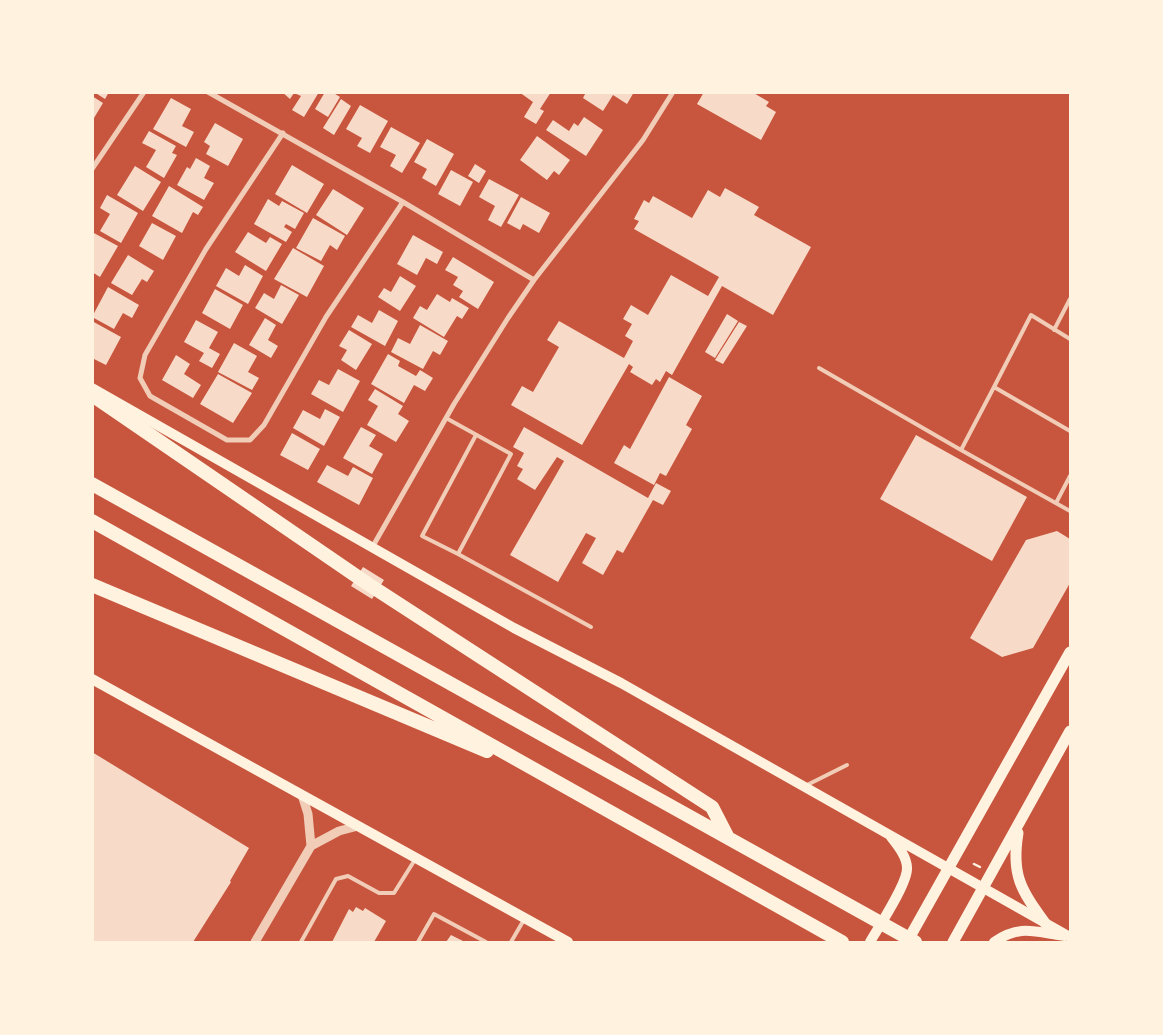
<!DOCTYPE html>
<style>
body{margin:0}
#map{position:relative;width:1163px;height:1035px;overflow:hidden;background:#c8553d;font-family:"Open Sans",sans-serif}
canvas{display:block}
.frame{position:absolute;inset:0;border:94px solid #fff3e0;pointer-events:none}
</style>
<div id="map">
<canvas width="1163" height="1035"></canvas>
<div class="frame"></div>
</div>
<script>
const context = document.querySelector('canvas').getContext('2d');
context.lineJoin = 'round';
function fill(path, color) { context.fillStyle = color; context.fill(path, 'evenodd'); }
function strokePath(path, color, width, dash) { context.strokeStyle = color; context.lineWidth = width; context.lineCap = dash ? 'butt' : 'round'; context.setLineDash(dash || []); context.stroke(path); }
fill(new Path2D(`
 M94,92H109L105,99Z
 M282,92H319L304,117L292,110L301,96L294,93L290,99Z
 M325,92H332L340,97L328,117L315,109Z
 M519,92H551L540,109L544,111L536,124L524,117L533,102Z
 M586,92H634L627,104L613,95L603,111L583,98Z
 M704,92H752L769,102L766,106L776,112L761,140L697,104Z
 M92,96L103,103L94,118L92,117Z
 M171,98L191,109L182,126L194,132L186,147L153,129Z
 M341,99L351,106L334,135L323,128Z
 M360,105L388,121L370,153L357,146L362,138L346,129Z
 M584,117L603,130L586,156L546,130L553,120L569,131L574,123L578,126Z
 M215,123L243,139L228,166L206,154L210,146L204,142Z
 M391,127L420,143L402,173L390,166L396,155L380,147Z
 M149,131L176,146L172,153L177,155L164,178L146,167L156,150L142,143Z
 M537,136L570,160L559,175L554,171L547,180L520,160Z
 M427,139L454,154L436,186L422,178L427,169L414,162Z
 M196,158L210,166L204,178L214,183L204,200L177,185L187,167L190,169Z
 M475,164L486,171L479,183L468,176Z
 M292,165L324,184L307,213L275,194Z
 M135,166L161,182L143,211L117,195Z
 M451,170L473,182L460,206L438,194Z
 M489,179L519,195L501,227L488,220L495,206L479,197Z
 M169,186L203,207L198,215L193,212L182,233L152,216Z
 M725,188L759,207L754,215L811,247L773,315L722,286L672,375L666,371L660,382L656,379L652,385L630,372L633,367L629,364L582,445L511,405L522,386L533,392L559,347L547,340L559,321L624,358L633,341L625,336L632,324L623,319L631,305L648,315L671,275L708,296L719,277L634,229L639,221L634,219L644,200L649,203L653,196L692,218L708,190L720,197Z
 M333,189L364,208L347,235L316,215Z
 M107,195L138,213L121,243L100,231L110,214L100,208Z
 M521,197L550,213L539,233L523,224L520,230L507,223Z
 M268,199L279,206L282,201L304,213L295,229L286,224L284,227L292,232L286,242L254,224Z
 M313,218L345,236L337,250L330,245L321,261L296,248Z
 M152,223L176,236L163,260L139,246Z
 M92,232L118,246L100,277L92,272Z
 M248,232L266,243L270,237L282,244L266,271L235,252Z
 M413,235L443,252L437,264L426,258L417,275L397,264Z
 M293,248L324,266L307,297L274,279Z
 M128,255L154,271L147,282L142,279L132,295L111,283Z
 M453,257L494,282L478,309L459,297L463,291L453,285L458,277L445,270Z
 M245,265L263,276L248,304L216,286L226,268L239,276Z
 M400,276L416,286L400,311L378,297L384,288L391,292Z
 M281,285L299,295L282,324L255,308L264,293L274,299Z
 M108,287L139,305L132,318L123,313L114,329L92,317Z
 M215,289L243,305L230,329L202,313Z
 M437,294L450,302L452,298L469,308L462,319L457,316L444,337L413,318L420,306L427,310Z
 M379,310L398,321L385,346L351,327L358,315L372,323Z
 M727,314L738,321L715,358L705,352Z
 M265,318L276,325L268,340L278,346L271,358L249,345Z
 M196,320L218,332L209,348L220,354L212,368L199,361L204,353L184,342Z
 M92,321L121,337L106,365L92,358Z
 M739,322L747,326L723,364L715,360Z
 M420,325L448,341L440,355L433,351L423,369L391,352L398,338L410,344Z
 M349,330L372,344L356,370L341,360L347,350L339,346Z
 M234,343L257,356L248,372L259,378L252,390L218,372Z
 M388,354L400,361L398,366L416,376L420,370L433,378L425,391L414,385L404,403L371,384Z
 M176,355L190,364L184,374L201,385L193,398L162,380Z
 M338,369L360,381L343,412L311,394L319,380L329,385Z
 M218,374L252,393L233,423L200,404Z
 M669,377L702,396L686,425L692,429L666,476L660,473L654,485L614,463L624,445L630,449Z
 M375,389L403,406L398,414L409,421L396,442L367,425L378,406L368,400Z
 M325,409L340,417L324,446L293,428L303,410L320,419Z
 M361,427L376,435L369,446L383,454L372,474L343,458Z
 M524,427L648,498L656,483L671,491L663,505L653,500L623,553L617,550L603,575L582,563L596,538L586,533L558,582L510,555L564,461L557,457L535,490L517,479L523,469L517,466L524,453L513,447Z
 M292,433L320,449L308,470L280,455Z
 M916,435L1027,497L992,561L880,499Z
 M327,465L348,476L353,467L373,478L359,505L317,482Z
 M1057,531L1070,539V583L1033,648L1002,657L970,638L1026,540Z
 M363,567L384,580L372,599L351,586Z
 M92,752L249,848L230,881L231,882L193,942H92Z
 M356,907L363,911L365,908L386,921L374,942H332L349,909L353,912Z
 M451,935L465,942H446Z`), '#f7dbc8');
strokePath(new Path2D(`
 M974,864L980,867`), '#fff3e0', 2.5);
strokePath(new Path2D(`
 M1054,330L1070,299
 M819,368L961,450
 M994,387L1031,315L1070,339
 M446,418L511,454L458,554L591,627
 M1070,431L994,387L961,450L1070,511
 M1056,503L1070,476
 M458,554L422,536L476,435
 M807,785L847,765
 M301,942L336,879L348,876L379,893H394L416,858
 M418,942L434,914L486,942
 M511,942L525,918`), '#f1ccb7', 4);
strokePath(new Path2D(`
 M208,92L403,202L534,280
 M283,133L206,249L145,355L140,378L150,396L227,440H250L264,425L326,317L403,202
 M92,169L144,92
 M373,546L454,404L508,318L534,280L643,140L673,92`), '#f1ccb7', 5);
strokePath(new Path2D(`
 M302,795L308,814L311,846
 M255,942L311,846L339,831L358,826`), '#f1ccb7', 9);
strokePath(new Path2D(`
 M92,388L514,628L621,683L1070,937
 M92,679L568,942
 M870,942C878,928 908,883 907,868C907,857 898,846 891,837
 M994,942C1020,924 1035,932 1065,936`), '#fff3e0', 10);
strokePath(new Path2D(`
 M1018,833C1011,875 1021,890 1045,923
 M907,942L1070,652
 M953,942L1070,731`), '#fff3e0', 11);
strokePath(new Path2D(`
 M92,395L368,584L712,807L728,838
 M92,484L915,942
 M92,521L842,942
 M92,585L487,751`), '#fff3e0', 14);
</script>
